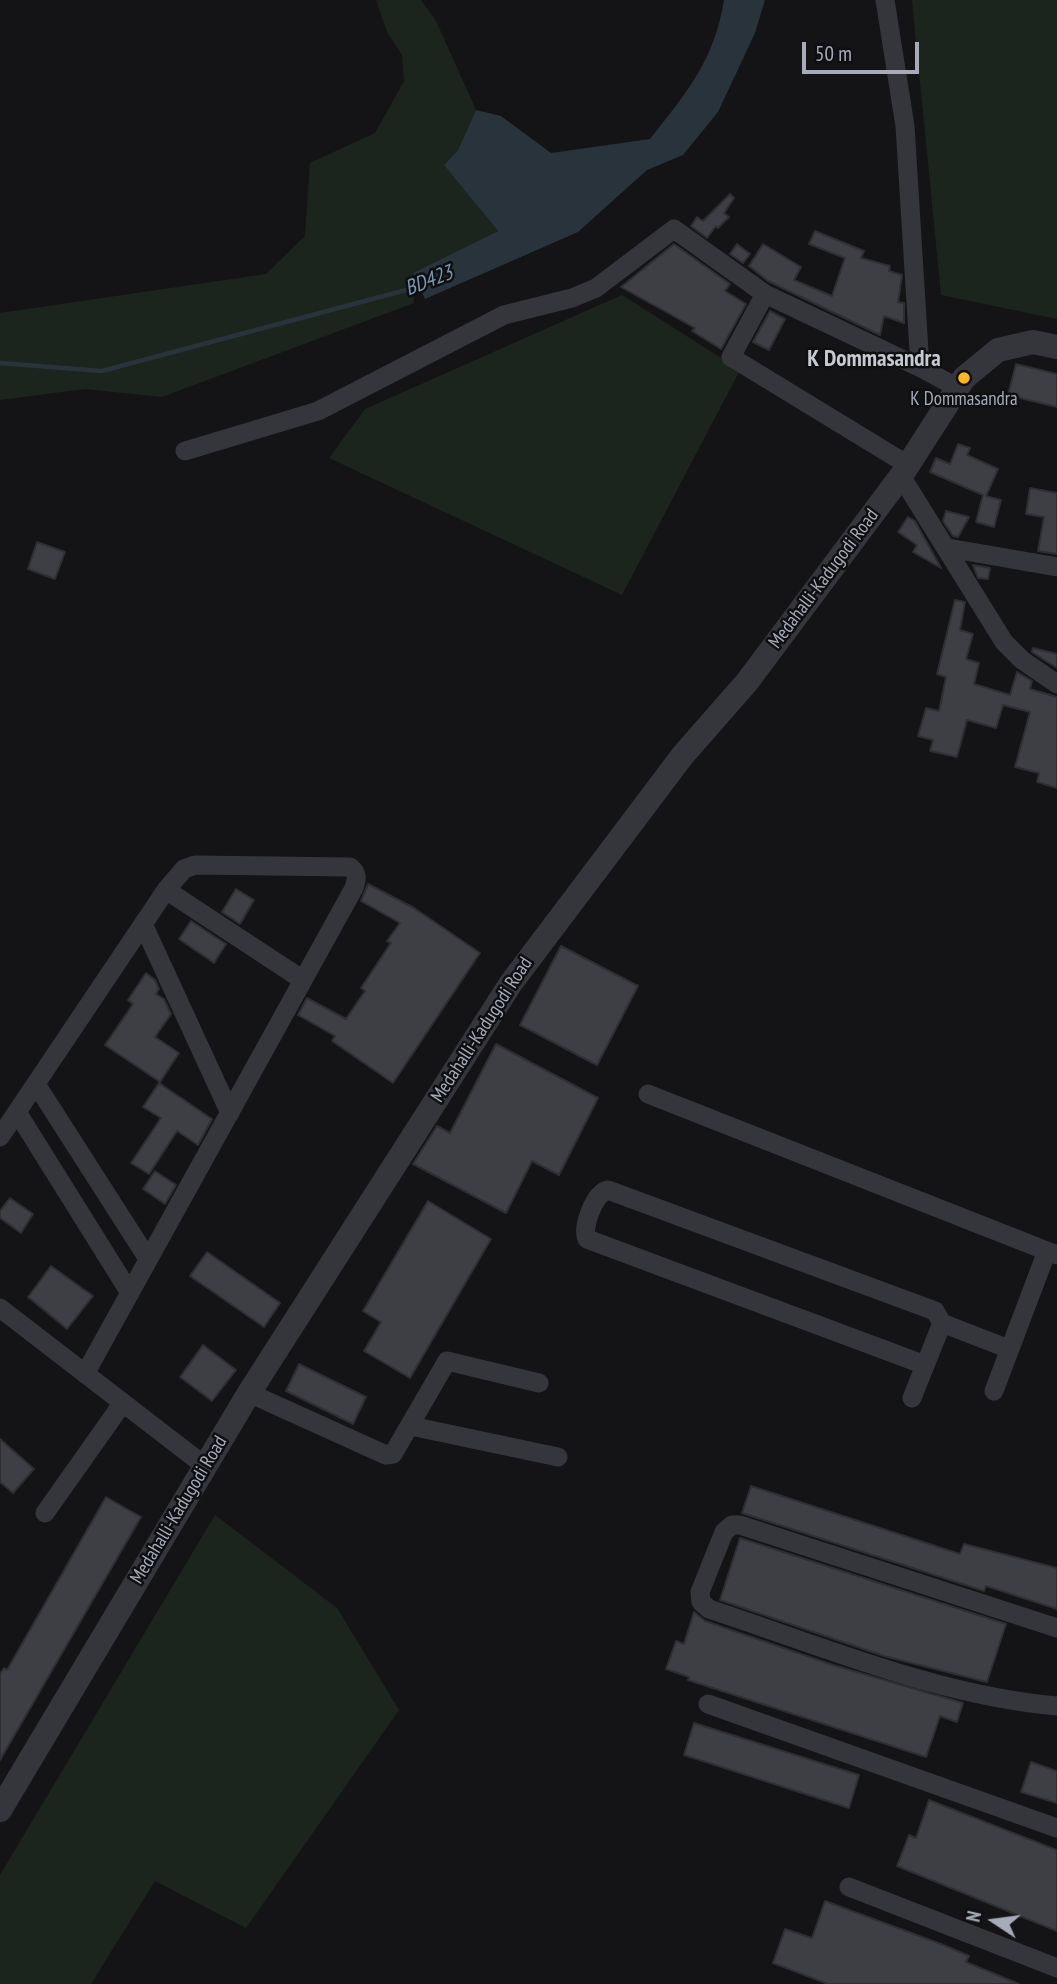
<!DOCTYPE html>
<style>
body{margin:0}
#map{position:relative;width:1057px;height:1984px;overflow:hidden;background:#141416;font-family:"PT Sans Narrow",sans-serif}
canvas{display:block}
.north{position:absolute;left:959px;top:1886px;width:70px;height:70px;-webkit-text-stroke:5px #0f0f11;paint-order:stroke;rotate:283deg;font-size:19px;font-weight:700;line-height:28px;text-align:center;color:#a5abb8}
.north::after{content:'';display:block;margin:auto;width:24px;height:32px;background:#a5abb8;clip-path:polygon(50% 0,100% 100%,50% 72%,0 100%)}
.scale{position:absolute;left:802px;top:42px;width:117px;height:32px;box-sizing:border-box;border:4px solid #a5abb8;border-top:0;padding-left:9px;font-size:21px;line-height:24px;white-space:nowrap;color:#a5abb8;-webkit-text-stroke:5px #0f0f11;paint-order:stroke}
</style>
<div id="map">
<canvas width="1057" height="1984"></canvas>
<div class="north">N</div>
<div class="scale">50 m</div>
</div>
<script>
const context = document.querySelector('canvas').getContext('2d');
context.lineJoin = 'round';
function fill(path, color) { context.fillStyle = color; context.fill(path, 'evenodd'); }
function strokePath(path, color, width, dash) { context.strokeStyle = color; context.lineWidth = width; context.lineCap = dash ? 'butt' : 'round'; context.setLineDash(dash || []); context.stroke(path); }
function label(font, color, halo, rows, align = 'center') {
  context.font = font + ' "PT Sans Narrow",sans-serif'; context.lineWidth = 5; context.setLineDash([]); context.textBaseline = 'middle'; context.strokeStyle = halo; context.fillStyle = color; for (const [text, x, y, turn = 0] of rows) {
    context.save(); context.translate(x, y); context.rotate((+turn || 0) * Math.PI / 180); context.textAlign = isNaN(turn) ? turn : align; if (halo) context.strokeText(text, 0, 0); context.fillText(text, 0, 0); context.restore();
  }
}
fill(new Path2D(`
 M376,0H421L436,21L476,110L458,150L444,165L498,231L413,273L414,303L162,397L85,389L0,400V313L266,274L305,236L310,163L375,133L404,81L402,55L387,32Z
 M912,0H1057V319L941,295Z
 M622,295L740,370L622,595L329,458L365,409Z
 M215,1515L337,1608L399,1710L246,1928L155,1881L91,1984H0V1875Z`), '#1c251d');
fill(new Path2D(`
 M724,0H765L755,33L718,112L683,155L647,170L578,232L425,299L413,273L498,231L444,165L458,150L476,110L501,116L551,153L650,139C687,92 714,61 724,0Z`), '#29333b');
strokePath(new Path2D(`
 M0,363L102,371L425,285`), '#29333b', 4.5);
const building = new Path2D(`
 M730,194L734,198L724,213L729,217L718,228L716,226L707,238L691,226L697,217L703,221Z
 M815,231L864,251L861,258L890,266L889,271L902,275L898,302L904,303V323L884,316L880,335L768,281L749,266L763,244L801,267L794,280L832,296L845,258L809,244Z
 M674,244L730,284L725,291L746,304L721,349L692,331L695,328L621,287Z
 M737,244L750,254L743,263L730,254Z
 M770,311L785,319L769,350L753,342Z
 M1016,364L1057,374V407L1008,395Z
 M958,444L970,448L967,455L998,469L986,496L1001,500L994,527L976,522L983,495L930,472L936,458L950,464Z
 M1030,488L1057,493V554L1038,551L1044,517L1026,514Z
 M946,511L969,517L958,537L953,536L943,521Z
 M908,517L915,521L941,568L913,552L917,545L898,532Z
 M37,542L65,552L55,579L28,569Z
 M973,565L990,568L988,579L978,578Z
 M955,600L965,602L960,630L973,634L966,659L979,663L974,684L1010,695L1017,672L1032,681L1030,689L1057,697V788L1037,782L1039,773L1015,767L1030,712L1003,705L996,728L967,720L957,757L930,751L933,740L918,736L926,708L939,711L946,677L937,674Z
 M1033,648L1057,654V668L1032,652Z
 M368,884L414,908L480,953L393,1083L332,1041L335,1036L298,1015L307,998L346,1019L365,991L361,988L391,943L387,941L400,923L361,901Z
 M236,889L254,900L240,924L222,912Z
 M191,921L226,944L214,963L179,939Z
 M561,946L638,986L597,1065L520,1025Z
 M146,973L155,980L159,989L156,994L164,999L171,1014L155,1037L179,1053L160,1082L105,1045L133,1004L128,1000Z
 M496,1044L598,1098L559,1175L532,1161L506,1213L413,1164L437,1126L450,1133Z
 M159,1083L212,1119L198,1145L177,1131L149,1174L131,1163L161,1118L143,1107Z
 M155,1171L176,1185L165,1204L143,1189Z
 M10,1198L33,1214L21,1233L0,1218V1211Z
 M428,1201L491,1239L410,1378L364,1351L381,1322L363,1311Z
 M207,1252L280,1303L264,1327L190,1276Z
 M51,1266L93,1296L67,1329L28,1297Z
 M203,1345L236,1370L212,1401L180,1377Z
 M299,1364L366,1397L353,1424L286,1391Z
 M0,1439L34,1469L13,1493L0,1482Z
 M751,1486L960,1554L964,1544L1057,1568V1609L986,1586L984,1591L742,1513Z
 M106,1497L141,1517L0,1760V1674L4,1668L7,1670Z
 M740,1538L1006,1624L987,1682L884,1656L720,1600Z
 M694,1612L705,1621L833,1665L963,1703L957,1722L940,1716L926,1757L688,1680L689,1677L666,1669L676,1641L684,1644Z
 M694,1723L859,1775L849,1808L684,1755Z
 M1031,1762L1057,1771V1803L1021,1792Z
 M929,1800L1057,1850V1931L897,1866L909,1835L916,1838Z
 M825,1901L941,1944L969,1956L966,1962L1019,1984H828L773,1963L785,1929L812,1938Z`);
fill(building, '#3e3f44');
strokePath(building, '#2e2e33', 2);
strokePath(new Path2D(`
 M885,0L905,126L919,351L923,369L958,388
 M765,294L731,357L908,465
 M185,451L318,411L504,315L572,298L596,288L674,229L765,294L923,369
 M901,476L1004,642L1022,660L1057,684
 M948,548L1057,567
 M166,890L303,980
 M143,924L230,1113
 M36,1084L148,1259
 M648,1094L1057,1255
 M17,1112L130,1293
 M0,1137L166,890L184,869L195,865L350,867C358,873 357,879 354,888L85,1374
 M0,1308L205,1466
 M942,1323L1009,1349
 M994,1391L1047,1251
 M249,1393L386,1455L393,1454L447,1361L539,1383
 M912,1398L942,1323L935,1311L608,1190C595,1192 581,1228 587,1239L925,1365
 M411,1426L558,1457
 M45,1513L122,1404
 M1057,1628L740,1525H732L724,1532L700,1592L701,1602L709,1609C822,1646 938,1696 1057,1706
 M708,1704L1057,1828
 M849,1887L1057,1968`), '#35363c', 19);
strokePath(new Path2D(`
 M0,1810L249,1393L511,983L683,755L747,682L901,476L964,378L998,350L1033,342L1057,347`), '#35363c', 24);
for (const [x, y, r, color] of [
 [964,378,7,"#ffb624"]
]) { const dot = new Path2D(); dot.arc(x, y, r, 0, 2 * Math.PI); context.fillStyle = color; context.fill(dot); strokePath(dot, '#0f0f11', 2.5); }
label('19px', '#a5abb8', '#0f0f11', [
 ["K Dommasandra",964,400]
]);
label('19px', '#a5abb8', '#0f0f11', [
 ["Medahalli-Kadugodi Road",824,579,-53],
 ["Medahalli-Kadugodi Road",482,1030,-57],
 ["Medahalli-Kadugodi Road",179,1510,-59]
]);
label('italic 21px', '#7999b6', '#0f0f11', [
 ["BD423",429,281,-21]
]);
label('bold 23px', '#c6cad3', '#0f0f11', [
 ["K Dommasandra",874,359]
]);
</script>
